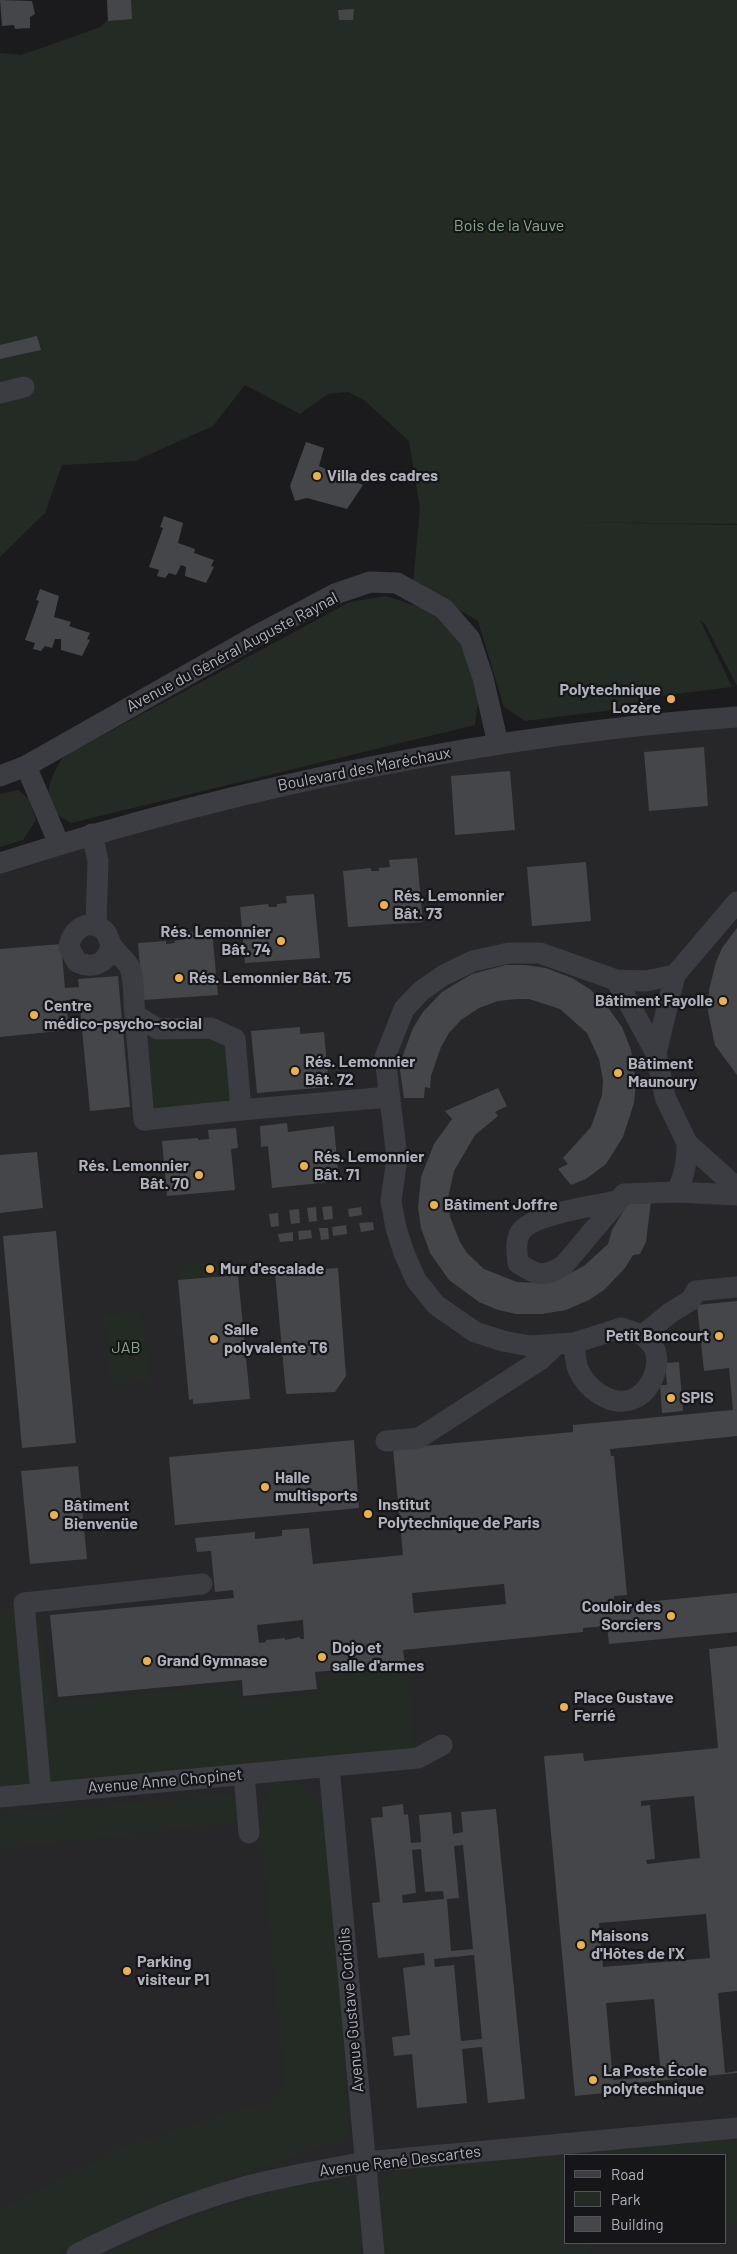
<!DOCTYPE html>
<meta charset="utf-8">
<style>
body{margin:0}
#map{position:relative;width:737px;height:2254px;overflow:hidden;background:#1b1b1d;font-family:Barlow,sans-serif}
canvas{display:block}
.legend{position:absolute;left:564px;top:2154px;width:162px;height:90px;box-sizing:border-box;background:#161618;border:1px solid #53545a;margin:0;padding:6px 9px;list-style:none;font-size:15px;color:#aeb2bc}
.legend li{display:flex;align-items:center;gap:10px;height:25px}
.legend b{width:25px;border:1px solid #53545a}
</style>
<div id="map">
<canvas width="737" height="2254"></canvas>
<ul class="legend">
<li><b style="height:6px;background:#3c3d42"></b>Road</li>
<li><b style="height:14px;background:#232b24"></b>Park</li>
<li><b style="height:14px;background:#45464a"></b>Building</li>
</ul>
</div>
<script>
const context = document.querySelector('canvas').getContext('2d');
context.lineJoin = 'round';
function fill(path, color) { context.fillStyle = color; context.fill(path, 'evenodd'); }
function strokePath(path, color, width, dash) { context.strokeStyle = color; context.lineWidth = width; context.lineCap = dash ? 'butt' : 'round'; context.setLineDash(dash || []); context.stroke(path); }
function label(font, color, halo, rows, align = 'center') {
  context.font = font + ' Barlow,sans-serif'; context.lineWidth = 4.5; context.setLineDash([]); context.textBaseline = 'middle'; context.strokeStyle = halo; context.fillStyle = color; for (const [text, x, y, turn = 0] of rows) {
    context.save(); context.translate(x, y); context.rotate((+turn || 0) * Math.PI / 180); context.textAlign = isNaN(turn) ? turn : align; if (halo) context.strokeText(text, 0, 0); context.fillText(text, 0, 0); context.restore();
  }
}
fill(new Path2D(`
 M737,726V2254H0V872L119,836L256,800L399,769L653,732ZM566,2155H726V2243H566Z`), '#27272a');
fill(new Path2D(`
 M125,0H737V524L570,522L737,525V686L705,624L700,620L732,687L652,697L636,707L525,721L504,707L478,621L413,583L420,508L409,441L364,400L348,392L328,394L300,414L245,385L213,426L135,461L62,465L45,513L0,557V53L21,55L101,27Z
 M386,596L422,608L451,625L467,656L478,702L475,725L71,823C66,819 57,816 54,811C42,792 53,772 64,756L350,602Z
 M18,790L29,799L36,820L23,840L0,847V794Z
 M147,1029L197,1033L228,1046L231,1100L218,1101L219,1106L159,1112L151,1105Z
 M236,1260L238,1275L178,1280L184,1263Z
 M142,1310L149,1381L111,1385L104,1315Z
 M20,1606L40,1624L52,1702L239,1684L241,1700L321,1693L318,1676L408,1667L415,1751L0,1789V1608Z
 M279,1781C308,1783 316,1792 326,1818L341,1995L349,2136L124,2218L60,2254H0V2210L116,2149L240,2109L273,2101L285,2082L259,1823L268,1789Z
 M230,1794L247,1814L232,1823L0,1849V1815Z
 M737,2136V2222L726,2223V2155H566V2243H590L591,2254H384L378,2199L382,2183L397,2169Z
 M331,2180L348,2181L359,2191L362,2254H106C181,2219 248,2192 331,2180Z`), '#232b24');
fill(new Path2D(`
 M0,0L32,1L35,14L30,17V28L15,29L14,25L2,26Z
 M107,0H131L132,19L108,21Z
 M354,9L353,20H339L338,10Z
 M37,336L41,350L0,359V345Z
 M306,442L324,448L319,466L363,485L347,509L307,498L295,501L290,486Z
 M164,516L183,523L178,543L195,549L194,553L214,560L211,566L214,567L206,583L185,576L186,567L181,565L176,575L169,573L165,578L157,576L159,570L149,567L163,528L160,527Z
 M40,589L59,596L54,617L71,622L69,626L90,633L87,639L90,640L82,656L61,650V639H55L52,648L45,646L41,651L33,649L35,643L25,640L39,601L36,600Z
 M704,747L708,806L649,811L644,752Z
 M510,771L515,830L455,835L451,776Z
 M417,858L423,922L348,927L343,871L371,868V871H379V868L390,867L389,860Z
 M586,862L591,921L532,926L527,867Z
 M314,894L320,958L245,963L240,907L268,904L269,907H277V904L287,903L286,896Z
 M737,928V1075L715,1045L708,1012L709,990L716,962L722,948Z
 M212,931L218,995L143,1000L138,943L166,941V944L175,943L174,941L185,939L184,933Z
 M61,944L65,988L79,987L78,979L118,976L130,1107L90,1111L79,999L66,1000L69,1030L0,1037V949Z
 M506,965H525L546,968L572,978L591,990L609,1009L622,1027L631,1050L636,1084L634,1103L623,1137L606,1164L586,1179L571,1185L558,1169L568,1164L563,1158L591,1127L602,1095L603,1080L599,1059L587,1033L560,1009L529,999H517L498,1001L479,1008L461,1020L449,1033L441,1047L431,1076L430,1088L425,1087L424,1098H404L400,1070L403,1055L413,1028L423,1012L442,992L472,974Z
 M300,1027V1034L324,1032L329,1087L257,1093L251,1031Z
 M498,1088L507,1106L495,1112L498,1116L475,1135L454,1171L448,1198L450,1217L460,1242L467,1253L484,1269L517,1282L542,1283L559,1279L584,1266L608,1244L612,1230L630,1200L651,1201L646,1242L640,1254L633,1255L625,1268L604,1290L589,1300L566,1310L542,1314H516L498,1310L479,1302L449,1280L430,1253L421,1228L418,1208L421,1177L434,1144L452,1119L445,1111Z
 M287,1123L288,1132L334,1126L339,1181L272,1188L268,1146L261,1147L260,1126Z
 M236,1128L238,1148L231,1149L235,1190L167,1196L162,1141L198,1138V1140L209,1139L208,1130Z
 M37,1152L43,1208L0,1213V1155Z
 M332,1206L333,1219L324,1220L322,1207Z
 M316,1207L317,1221L309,1222L307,1208Z
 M361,1207L362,1215L349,1217L348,1209Z
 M299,1209L300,1223L291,1224L289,1210Z
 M278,1213L279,1226L271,1227L269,1214Z
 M373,1222L374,1230L361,1232L359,1223Z
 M346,1225L347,1234L333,1236L332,1227Z
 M319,1228H328L329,1239L321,1240Z
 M311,1230L312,1238L299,1240L298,1231Z
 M56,1231L76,1443L22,1448L3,1236Z
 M293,1232V1241L280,1242L278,1234Z
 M338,1268L346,1376L335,1392L286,1394L275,1272Z
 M238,1275L250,1399L193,1404V1399L189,1400L178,1280Z
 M737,1301V1436L610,1449L611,1456H614L627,1595L614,1596V1605L737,1593V1632L609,1644L607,1626L583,1628V1632L403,1650L405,1664L315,1672L317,1689L243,1696L242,1680L58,1697L50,1615L234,1598L233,1590L215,1592L211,1551L197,1552L195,1538L255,1532V1539L282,1536V1530L309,1528L313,1564L403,1555L393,1449L573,1432V1425L733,1410L729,1368L704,1371L697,1305ZM504,1584L506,1604L414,1613L412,1593ZM303,1620L304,1639H300V1637L285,1640V1638L266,1640V1642L259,1643L257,1625Z
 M679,1362L683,1411L662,1413L660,1385H667L665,1363Z
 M354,1440L359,1508L175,1525L169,1457Z
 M78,1466L87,1559L30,1564L21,1471Z
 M737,1646V1991L718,1993L725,2073L737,2071V2073L614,2085L615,2092L575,2096L544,1756L583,1753L584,1761L718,1748L709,1649ZM694,1796L700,1858L647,1864L646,1860L655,1859L650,1805L641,1806V1801ZM706,1914L710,1958L603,1967L599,1923ZM654,1999L661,2076L613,2080L606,2003Z
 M403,1804L404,1815L408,1814L411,1843L421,1842L419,1815L451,1812L453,1834L463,1832L461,1812L496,1809L525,2099L488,2103L482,2047L462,2049L467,2103L417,2108L412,2054L394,2056L392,2037L410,2035L403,1968L425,1965L424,1953L378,1958L372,1903L380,1902L371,1818L383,1817L382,1807ZM463,1845L473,1949L451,1951L447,1899L459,1898L454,1846ZM421,1849L425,1892L443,1891L444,1899L403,1903L402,1895L416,1893L412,1850ZM474,1955L482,2039L461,2041L454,1965L435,1967L434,1959Z`), '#45464a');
strokePath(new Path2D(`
 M0,393L24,387
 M26,766L59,844
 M0,776L26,766L263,632L335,594L370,582L397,583L444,609L470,639L483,678L498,744
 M92,834L98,861L96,925
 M0,863C240,787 486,735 737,717
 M737,902L675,975L656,1053L665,1097L687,1143L737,1188
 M111,944C109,962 94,970 77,962L69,948C70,932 86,918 101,928C108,932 108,938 111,944C115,953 126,959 130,968C135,981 133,1001 135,1015
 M675,975L646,981L616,980L540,953H509L473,961L444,975L421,991L404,1009L385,1057L397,1158L391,1201L396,1228L404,1253L416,1280L436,1305L475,1332L503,1341L530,1346L574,1343L621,1328L643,1335L670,1313L691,1300L696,1291L737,1287
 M616,980L656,1053
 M135,1015L158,1029L211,1028L235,1039L241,1110L144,1120Z
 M241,1110L389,1097
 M676,1192C685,1176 687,1161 687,1143
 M616,1201C595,1206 530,1214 520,1233C515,1243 517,1252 518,1263C537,1276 545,1278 564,1265L624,1194L676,1192L737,1195
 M574,1343C575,1351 575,1362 578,1369C586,1388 609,1406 630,1400C650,1394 661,1368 655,1350C653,1344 646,1339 643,1335
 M386,1441L419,1438L540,1360L557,1344
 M329,1766L374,2254
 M244,1774L249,1833
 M41,1793L24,1603L202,1584
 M0,1797L418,1758L442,1745
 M77,2254C130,2227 186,2203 244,2187C284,2176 325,2170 365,2162L737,2128`), '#3c3d42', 21);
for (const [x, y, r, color] of [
 [317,476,5,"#ecb243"],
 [671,699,5,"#ecb243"],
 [384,905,5,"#ecb243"],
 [281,941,5,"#ecb243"],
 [179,978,5,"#ecb243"],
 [723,1001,5,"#ecb243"],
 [34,1015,5,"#ecb243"],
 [295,1071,5,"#ecb243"],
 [618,1073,5,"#ecb243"],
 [304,1166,5,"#ecb243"],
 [199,1175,5,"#ecb243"],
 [434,1205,5,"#ecb243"],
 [210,1269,5,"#ecb243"],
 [719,1336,5,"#ecb243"],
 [214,1339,5,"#ecb243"],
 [671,1398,5,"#ecb243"],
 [265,1487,5,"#ecb243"],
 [368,1514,5,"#ecb243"],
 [54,1515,5,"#ecb243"],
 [671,1616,5,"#ecb243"],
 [322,1657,5,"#ecb243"],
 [147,1661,5,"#ecb243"],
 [564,1707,5,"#ecb243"],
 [581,1945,5,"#ecb243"],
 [127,1971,5,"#ecb243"],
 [593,2080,5,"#ecb243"]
]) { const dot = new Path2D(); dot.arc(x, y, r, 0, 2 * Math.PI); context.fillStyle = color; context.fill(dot); strokePath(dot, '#161618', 2); }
label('16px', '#86a687', '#161618', [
 ["Bois de la Vauve",509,226],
 ["JAB",126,1348]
]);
label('bold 16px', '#aeb2bc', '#161618', [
 ["Villa des cadres",327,476],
 ["Polytechnique",661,690,"right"],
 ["Lozère",661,708,"right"],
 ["Rés. Lemonnier",394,896],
 ["Bât. 73",394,914],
 ["Rés. Lemonnier",271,932,"right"],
 ["Bât. 74",271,950,"right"],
 ["Rés. Lemonnier Bât. 75",189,978],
 ["Bâtiment Fayolle",713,1001,"right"],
 ["Centre",44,1006],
 ["médico-psycho-social",44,1024],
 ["Rés. Lemonnier",305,1062],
 ["Bât. 72",305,1080],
 ["Bâtiment",628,1064],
 ["Maunoury",628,1082],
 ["Rés. Lemonnier",314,1157],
 ["Bât. 71",314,1175],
 ["Rés. Lemonnier",189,1166,"right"],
 ["Bât. 70",189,1184,"right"],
 ["Bâtiment Joffre",444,1205],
 ["Mur d'escalade",220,1269],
 ["Salle",224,1330],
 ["polyvalente T6",224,1348],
 ["Petit Boncourt",709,1336,"right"],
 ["SPIS",681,1398],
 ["Halle",275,1478],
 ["multisports",275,1496],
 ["Institut",378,1505],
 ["Polytechnique de Paris",378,1523],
 ["Bâtiment",64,1506],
 ["Bienvenüe",64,1524],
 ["Couloir des",661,1607,"right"],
 ["Sorciers",661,1625,"right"],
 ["Dojo et",332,1648],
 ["salle d'armes",332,1666],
 ["Grand Gymnase",157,1661],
 ["Place Gustave",574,1698],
 ["Ferrié",574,1716],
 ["Maisons",591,1936],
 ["d'Hôtes de l'X",591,1954],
 ["Parking",137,1962],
 ["visiteur P1",137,1980],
 ["La Poste École",603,2071],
 ["polytechnique",603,2089]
], 'left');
label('16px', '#aeb2bc', '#161618', [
 ["Avenue du Général Auguste Raynal",232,652,-28],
 ["Boulevard des Maréchaux",364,769,-11],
 ["Avenue Anne Chopinet",165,1781,-5],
 ["Avenue Gustave Coriolis",351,2010,-95],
 ["Avenue René Descartes",400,2161,-7]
]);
</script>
